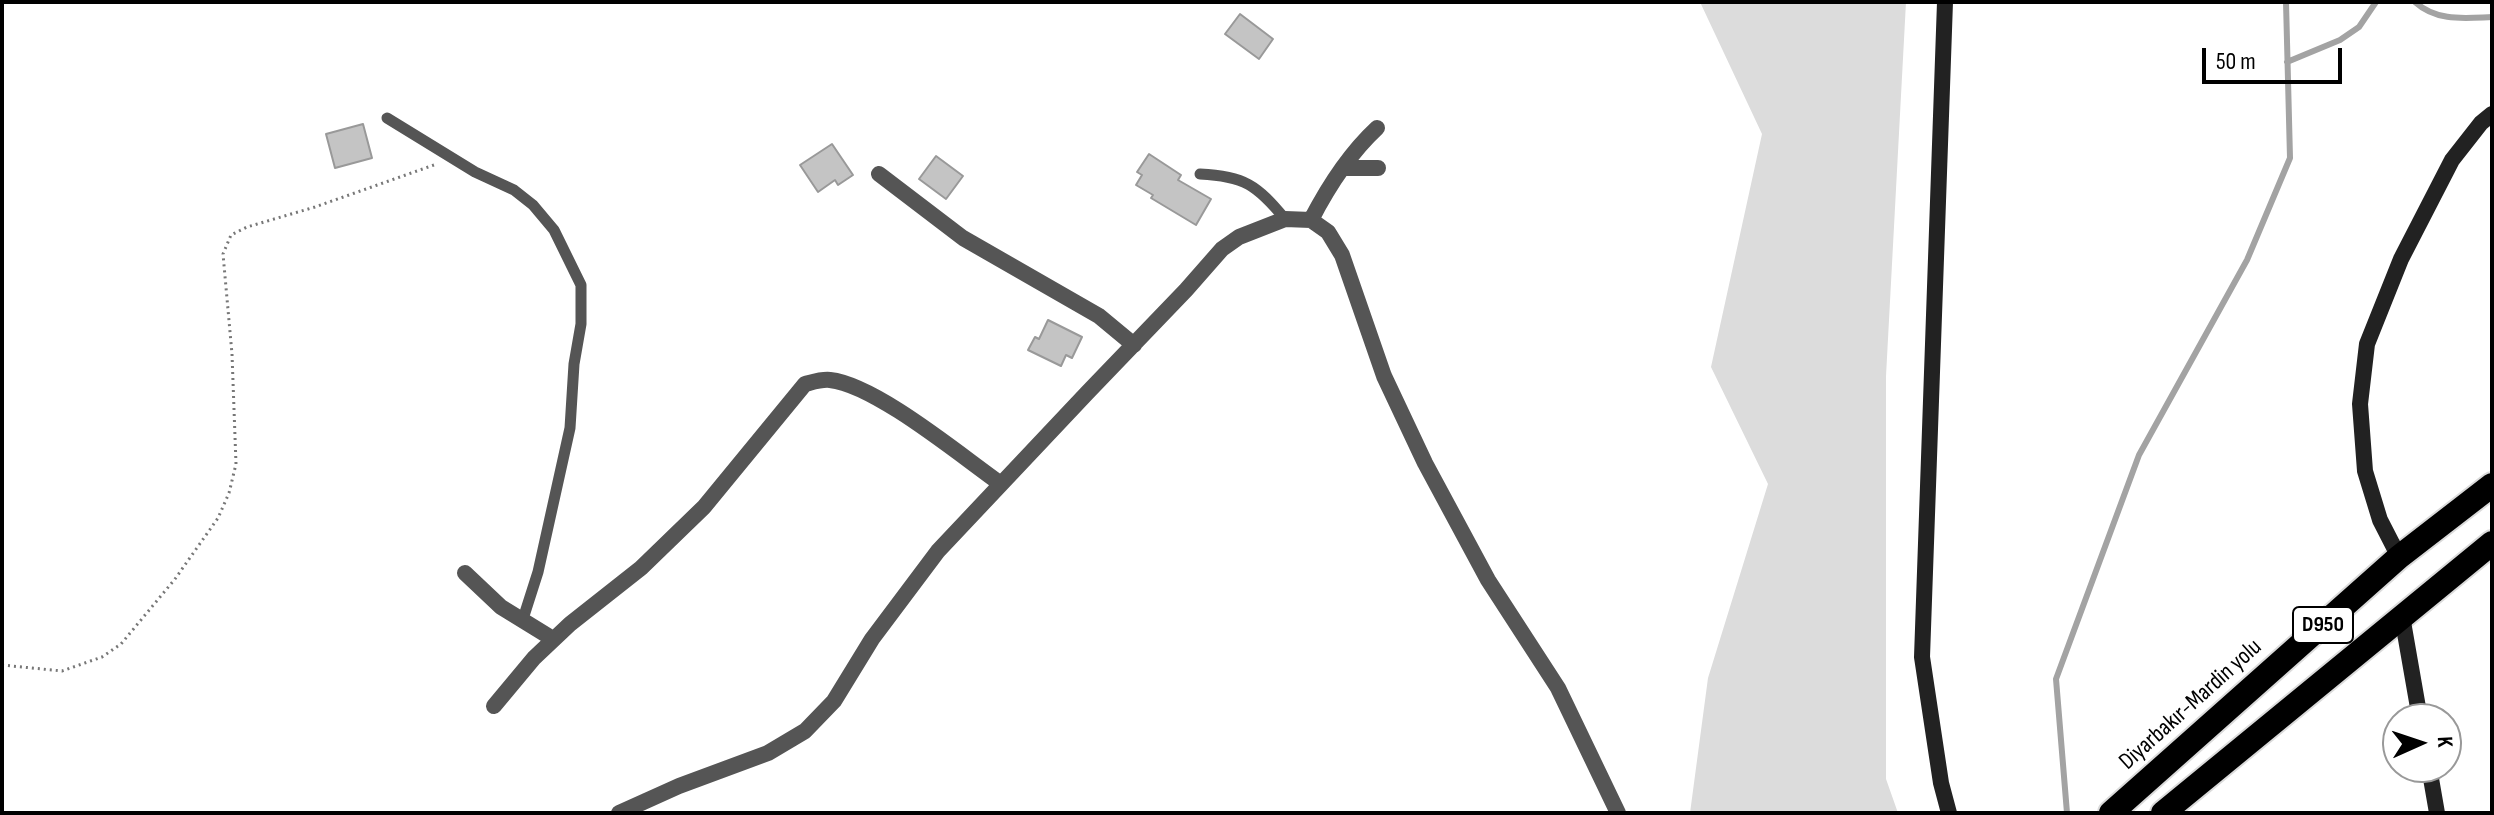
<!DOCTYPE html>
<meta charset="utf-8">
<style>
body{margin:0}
#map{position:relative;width:2494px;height:815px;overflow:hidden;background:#fff;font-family:"Sofia Sans Condensed",sans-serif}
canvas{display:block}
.frame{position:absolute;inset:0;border:4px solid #000;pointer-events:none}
.north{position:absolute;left:2382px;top:703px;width:80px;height:80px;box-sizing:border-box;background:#fff;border:2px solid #999;border-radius:50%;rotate:87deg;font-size:22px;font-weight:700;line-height:32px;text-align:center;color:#000}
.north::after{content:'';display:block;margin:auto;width:28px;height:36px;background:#000;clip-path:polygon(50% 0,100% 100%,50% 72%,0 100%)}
.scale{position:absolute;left:2202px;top:48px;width:140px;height:36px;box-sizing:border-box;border:4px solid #000;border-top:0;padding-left:10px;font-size:24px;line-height:28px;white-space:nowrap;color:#000;-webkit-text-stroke:6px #fff;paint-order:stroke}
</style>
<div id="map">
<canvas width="2494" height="815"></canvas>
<div class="frame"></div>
<div class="north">K</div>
<div class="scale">50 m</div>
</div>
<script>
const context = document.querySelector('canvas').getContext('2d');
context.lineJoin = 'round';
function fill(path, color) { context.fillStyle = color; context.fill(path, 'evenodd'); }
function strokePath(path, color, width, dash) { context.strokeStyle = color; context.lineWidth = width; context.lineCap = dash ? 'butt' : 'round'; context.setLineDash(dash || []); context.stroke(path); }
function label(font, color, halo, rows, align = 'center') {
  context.font = font + ' "Sofia Sans Condensed",sans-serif'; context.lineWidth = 6; context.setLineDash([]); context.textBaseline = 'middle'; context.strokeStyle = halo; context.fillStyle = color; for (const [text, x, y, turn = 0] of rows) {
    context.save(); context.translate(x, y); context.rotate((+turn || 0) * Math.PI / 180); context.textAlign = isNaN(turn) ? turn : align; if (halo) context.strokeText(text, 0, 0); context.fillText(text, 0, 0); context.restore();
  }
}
fill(new Path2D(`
 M1700,2H1906L1886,376V779L1898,813H1690L1708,678L1768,484L1711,367L1762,134Z`), '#dcdcdc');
strokePath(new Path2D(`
 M2415,2C2437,22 2465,18 2492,17
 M2287,62L2340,40L2359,27L2376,2
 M2067,813L2056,679L2139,455L2247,260L2290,158L2286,2`), '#a3a3a3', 6);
const building = new Path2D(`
 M1240,14L1273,39L1259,59L1225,34Z
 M363,124L372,158L335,168L326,134Z
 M832,144L853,175L838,185L835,180L818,192L800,165Z
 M1149,154L1181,175L1178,180L1211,199L1196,225L1151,198L1153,195L1136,185L1142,175L1137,172Z
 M936,156L963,176L946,199L919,179Z
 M1048,320L1082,337L1072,358L1066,355L1061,366L1028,350L1035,337L1039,339Z`);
fill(building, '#c4c4c4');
strokePath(building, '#999', 2);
const highway = new Path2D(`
 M2111,813L2399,557L2492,485
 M2163,813L2492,543`);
strokePath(highway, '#dbdbdb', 28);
strokePath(new Path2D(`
 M2,665L62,671L102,657L121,644L175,579L218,518L229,493L236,464L232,354L223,254L231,235L247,227L315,207L434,165`), '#777', 3, [2, 4]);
strokePath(new Path2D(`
 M387,118L475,172L514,190L533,205L554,230L581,285V324L574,364L570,428L538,572L522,622
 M1200,174C1244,176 1257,185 1285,219`), '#555', 11);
strokePath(new Path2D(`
 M1343,168H1378
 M879,174L963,238L1099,316L1134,345
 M1311,220C1328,187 1349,154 1377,128
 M465,573L501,607L553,639
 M494,706L534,658L570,624L641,568L704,507L805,384C813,382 822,379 830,380C876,385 961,456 1001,484
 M619,813L679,786L768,753L805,731L834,701L872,639L938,551L1087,393L1186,290L1222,249L1239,237L1285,219L1311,220L1328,232L1342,255L1384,376L1425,463L1488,580L1558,688L1618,813`), '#555', 16);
strokePath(new Path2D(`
 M1945,2L1922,657L1941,783L1949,813
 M2399,557L2380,520L2365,471L2360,404L2367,344L2401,259L2452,160L2481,123L2492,114
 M2402,616L2420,719
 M2429,767L2437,813`), '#222', 16);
strokePath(highway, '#000', 24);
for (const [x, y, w] of [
 [2323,625,60]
]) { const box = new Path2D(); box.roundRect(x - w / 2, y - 18, w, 36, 6); context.fillStyle = '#fff'; context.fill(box); strokePath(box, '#000', 2); }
label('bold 22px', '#000', null, [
 ["D950",2323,625]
]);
label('24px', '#000', '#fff', [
 ["Diyarbakır-Mardin yolu",2191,705,-42]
]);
</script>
